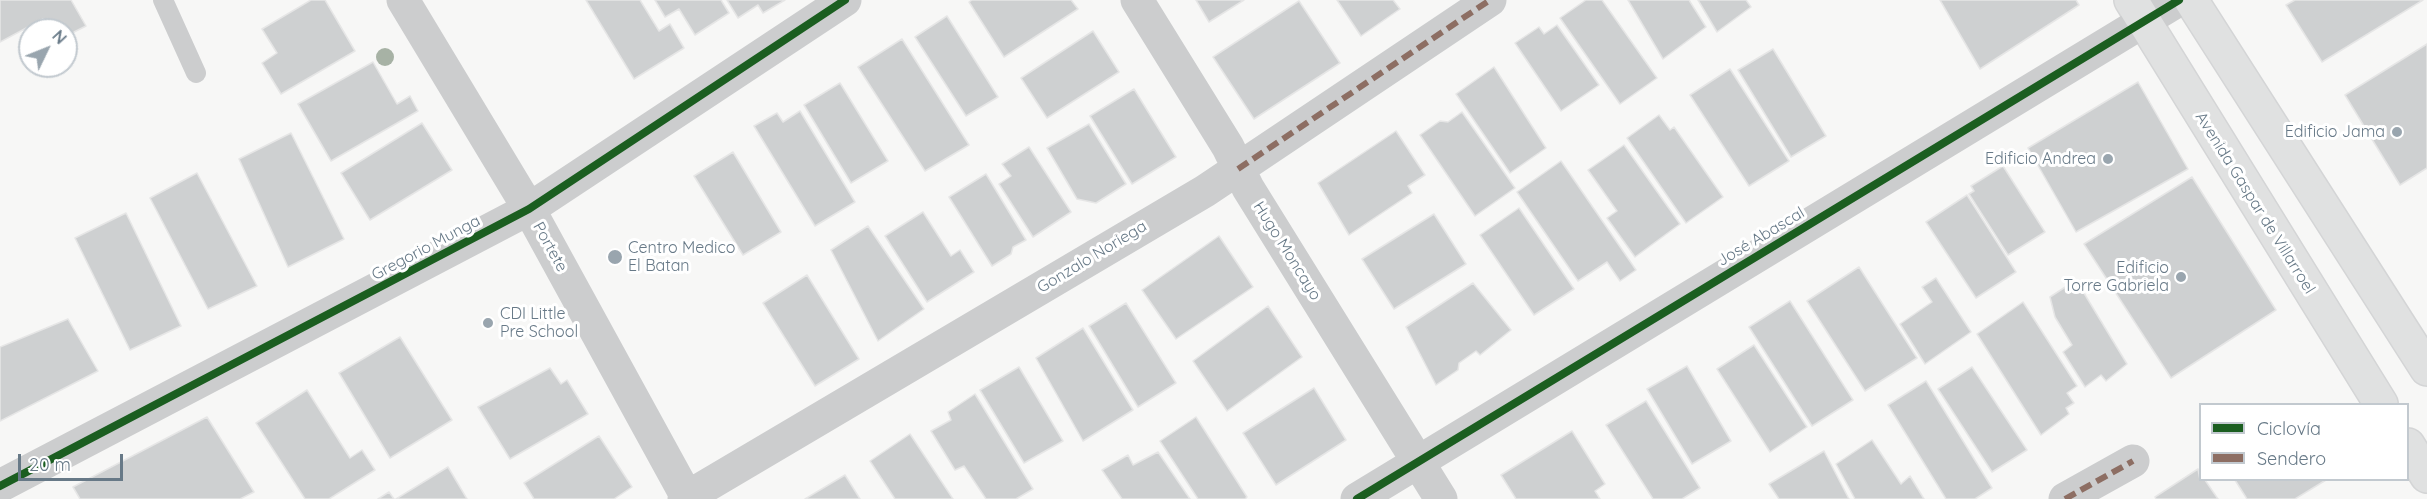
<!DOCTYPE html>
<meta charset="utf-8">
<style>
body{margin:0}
#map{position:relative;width:2427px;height:499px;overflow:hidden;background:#f7f7f6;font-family:Quicksand,sans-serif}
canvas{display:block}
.legend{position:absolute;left:2199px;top:403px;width:210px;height:78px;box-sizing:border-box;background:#fff;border:2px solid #c2c9cf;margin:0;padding:8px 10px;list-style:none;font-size:18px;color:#677987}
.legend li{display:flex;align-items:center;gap:12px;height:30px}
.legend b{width:30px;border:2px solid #c2c9cf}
.north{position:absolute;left:18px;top:18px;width:60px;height:60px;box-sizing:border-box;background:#fff;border:2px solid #c2c9cf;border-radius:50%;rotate:47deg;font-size:16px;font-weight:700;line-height:24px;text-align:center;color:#677987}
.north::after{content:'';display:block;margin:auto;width:21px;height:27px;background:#99a5ae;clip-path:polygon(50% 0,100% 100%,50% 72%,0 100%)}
.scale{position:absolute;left:18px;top:454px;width:105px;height:27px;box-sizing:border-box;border:3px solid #677987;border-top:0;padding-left:8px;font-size:18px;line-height:21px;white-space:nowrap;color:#677987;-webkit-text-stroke:4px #fff;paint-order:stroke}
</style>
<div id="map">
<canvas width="2427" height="499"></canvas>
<ul class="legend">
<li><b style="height:8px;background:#1b5e20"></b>Ciclovía</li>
<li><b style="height:8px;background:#8d6e63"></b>Sendero</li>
</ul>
<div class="north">N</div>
<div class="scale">20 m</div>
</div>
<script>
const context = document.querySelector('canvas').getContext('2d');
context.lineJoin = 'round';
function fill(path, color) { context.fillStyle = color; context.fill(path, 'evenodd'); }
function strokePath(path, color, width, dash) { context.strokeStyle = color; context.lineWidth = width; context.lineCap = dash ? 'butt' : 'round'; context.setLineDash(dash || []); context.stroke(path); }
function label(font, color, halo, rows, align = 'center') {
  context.font = font + ' Quicksand,sans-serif'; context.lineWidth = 6; context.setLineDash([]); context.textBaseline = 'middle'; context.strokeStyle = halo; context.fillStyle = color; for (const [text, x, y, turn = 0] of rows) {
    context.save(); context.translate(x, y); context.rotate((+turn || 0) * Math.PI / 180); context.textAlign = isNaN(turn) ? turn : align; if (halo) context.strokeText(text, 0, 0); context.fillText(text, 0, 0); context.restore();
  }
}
const building = new Path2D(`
 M0,0H71L86,26L66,36V30H50L43,19L0,42Z
 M311,0H325L355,51L281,94L262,63L277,53L262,29Z
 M586,0H640L659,31L670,24L684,48L634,79Z
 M655,0H721L729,13L695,35L679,9L665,17Z
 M727,0H785L763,13L758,5L738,18Z
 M972,0H1071L1078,9L1004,57L969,2Z
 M1196,0H1244L1209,22Z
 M1337,0H1393L1400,9L1361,36Z
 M1586,0H1602L1657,78L1620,104L1560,18Z
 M1628,0H1689L1706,27L1663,59Z
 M1698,0H1746L1751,7L1717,32Z
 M1940,0H2076L2079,5L1980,69Z
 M2295,0H2423L2322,62L2286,5Z
 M1299,1L1340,63L1254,119L1213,57Z
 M947,16L998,97L966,116L915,37Z
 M1557,25L1599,85L1561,111L1515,43L1539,27L1544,34Z
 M1093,31L1119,72L1047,118L1021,78Z
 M902,39L969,145L925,171L858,67Z
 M2427,44V168L2400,185L2345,95Z
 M1773,49L1826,136L1791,157L1738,70Z
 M373,62L397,104L410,96L418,111L331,161L298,104Z
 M1494,67L1546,148L1510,173L1456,94Z
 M1730,69L1789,161L1749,186L1690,95Z
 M2138,82L2188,169L2076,232L2028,148Z
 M840,83L888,161L851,183L804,105Z
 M1134,89L1176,157L1132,184L1090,116Z
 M800,111L855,202L815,226L754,126L777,113L783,122Z
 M1462,112L1515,188L1475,216L1420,135L1440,121L1448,122Z
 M1659,115L1670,130L1674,127L1723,197L1686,223L1627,138Z
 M422,123L452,170L370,220L341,173Z
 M1089,124L1126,184L1096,203L1077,199L1047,148Z
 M1396,131L1425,175L1408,186L1412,193L1349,235L1318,183Z
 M291,133L344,239L288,267L239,159Z
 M1624,145L1680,224L1635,257L1607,218L1617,211L1588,170Z
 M1029,147L1071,212L1033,237L999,184L1011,176L1002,164Z
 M733,152L781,232L743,255L694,176Z
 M1561,161L1636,270L1620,281L1607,262L1578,281L1517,192Z
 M2003,166L2045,232L2008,255L1969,194L1974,191L1971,186Z
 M197,173L257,286L208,309L150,198Z
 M986,174L1026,240L1013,247L1011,254L992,266L949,197Z
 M2192,177L2276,310L2171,378L2084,244Z
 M1967,195L2016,272L1976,298L1926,222Z
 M1519,208L1574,289L1534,315L1480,235Z
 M923,212L951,256L960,250L974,272L927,302L885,236Z
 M126,213L181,326L130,350L75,238Z
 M1434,214L1466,264L1394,309L1362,259Z
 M868,226L924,309L878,341L831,250Z
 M1219,236L1253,287L1176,339L1142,290Z
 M1859,267L1917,358L1865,391L1807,301Z
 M807,275L859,359L815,386L763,303Z
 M1936,278L1971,332L1925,364L1900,324L1932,302L1922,287Z
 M2076,280L2127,364L2106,381L2101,375L2085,387L2063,352L2072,345L2055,317L2050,297Z
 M1473,283L1511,330L1480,355L1476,351L1459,363L1458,370L1436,385L1406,327Z
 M1790,301L1853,400L1812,426L1749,327Z
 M2023,302L2077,386L2067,393L2074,403L2066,408L2069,414L2041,435L1977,334Z
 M1126,303L1176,383L1138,407L1089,326Z
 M1268,306L1302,357L1227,411L1193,361Z
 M68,319L98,371L0,421V347Z
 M1083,328L1133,410L1083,441L1036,358Z
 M400,337L452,420L390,458L339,373Z
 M1754,345L1807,427L1770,452L1717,369Z
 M1687,366L1731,441L1692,464L1647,389Z
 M1019,367L1063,441L1024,463L980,390Z
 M1972,367L2027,450L1992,472L1938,389Z
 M550,368L561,384L567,380L588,414L510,459L478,407Z
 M1926,381L1992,488L1975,499H1946L1888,405Z
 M1314,388L1346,440L1276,485L1243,433Z
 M307,390L350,458L362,450L375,470L329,499H305L256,423Z
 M975,394L1033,489L1016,499H986L964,466L955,470L931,431L951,420L948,412Z
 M1646,401L1700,488L1682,499H1653L1606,425Z
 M207,417L254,492L240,499H80L73,487Z
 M1196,417L1247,497L1245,499H1198L1160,441Z
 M1572,431L1605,484L1595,491L1600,499H1516L1501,475Z
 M910,434L953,499H895L870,461Z
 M599,436L632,487L614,499H534L524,483Z
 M1872,440L1901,484L1910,476L1924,499H1855L1836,464Z
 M1824,451L1849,499H1779L1769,484Z
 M1158,452L1190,499H1122L1102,470L1128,455L1133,465Z
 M448,467L467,499H396Z
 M2198,469L2200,480H2205L2218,499H2156L2155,497Z
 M845,475L860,499H805Z
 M2235,480H2326L2295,499H2247Z
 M389,492L394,499H378Z`);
fill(building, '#ced0d1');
strokePath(building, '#e6e6e6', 1.5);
const secondary = new Path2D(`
 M2131,0L2381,404
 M2191,0L2427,369
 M2408,445L2427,476`);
strokePath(secondary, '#d4d5d6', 36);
strokePath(new Path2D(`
 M163,0L196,73`), '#cccdce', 20);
strokePath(new Path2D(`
 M403,0L529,209L688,499
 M1137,0L1228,147L1248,188L1441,499
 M0,486L529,209L845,0
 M684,499L1205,191L1490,0
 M1357,499L2179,0
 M2065,499L2133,461`), '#cccdce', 33);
strokePath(secondary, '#e0e1e1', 33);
strokePath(new Path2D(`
 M1238,169L1490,0
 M2065,499L2133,461`), '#8d6e63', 6, [12, 6]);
strokePath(new Path2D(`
 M0,486L529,209L845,0
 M1357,499L2179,0`), '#1b5e20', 8);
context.fillStyle = '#a7b2a5';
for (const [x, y] of [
 [385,57]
]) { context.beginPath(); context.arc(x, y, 9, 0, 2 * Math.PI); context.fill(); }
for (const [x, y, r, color] of [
 [2397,132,6,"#99a5ae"],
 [2108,159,6,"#99a5ae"],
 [615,257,8,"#99a5ae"],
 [2181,277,6,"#99a5ae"],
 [488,323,6,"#99a5ae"]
]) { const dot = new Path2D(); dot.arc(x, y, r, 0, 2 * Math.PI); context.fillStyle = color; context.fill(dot); strokePath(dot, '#fff', 2); }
label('16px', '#677987', '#fff', [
 ["Edificio Jama",2385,132],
 ["Edificio Andrea",2096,159],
 ["Centro Medico",628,248,"left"],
 ["El Batan",628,266,"left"],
 ["Edificio",2169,268],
 ["Torre Gabriela",2169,286],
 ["CDI Little",500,314,"left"],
 ["Pre School",500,332,"left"]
], 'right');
label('16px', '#677987', '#fff', [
 ["Avenida Gaspar de Villarroel",2255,203,58],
 ["José Abascal",1761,237,-31],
 ["Portete",550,247,61],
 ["Gregorio Munga",426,248,-28],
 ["Hugo Moncayo",1287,251,58],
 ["Gonzalo Noriega",1092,257,-31]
]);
</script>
